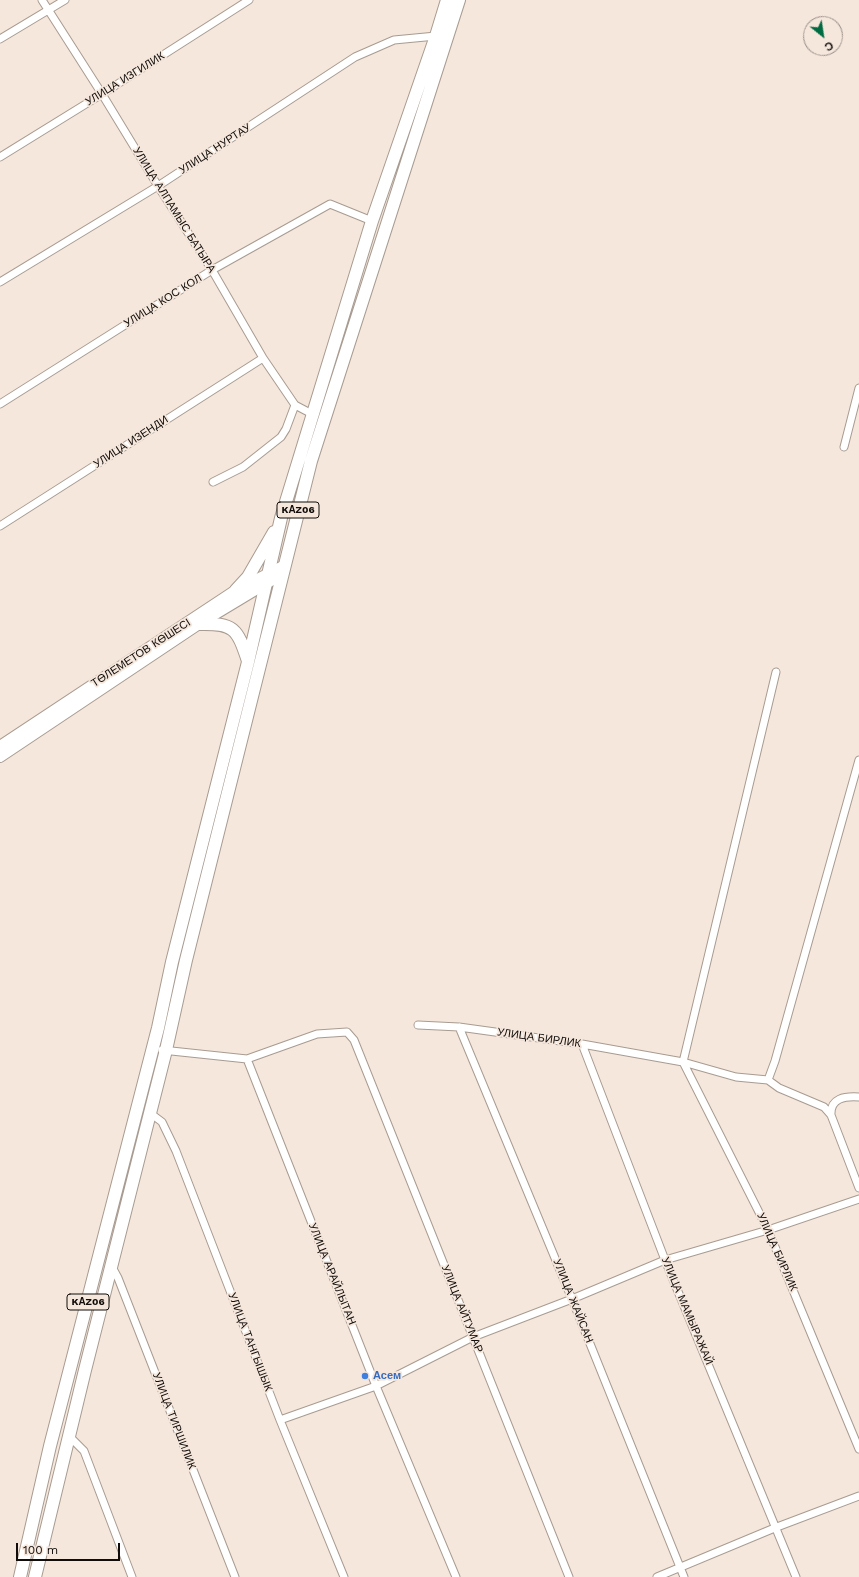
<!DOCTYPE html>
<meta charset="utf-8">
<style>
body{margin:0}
#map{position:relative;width:859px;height:1577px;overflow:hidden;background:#f5e7dc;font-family:"Work Sans",sans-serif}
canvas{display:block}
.north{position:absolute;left:803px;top:16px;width:40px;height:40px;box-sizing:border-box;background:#f5e7dc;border:1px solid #9a8f88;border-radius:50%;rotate:150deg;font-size:11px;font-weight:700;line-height:16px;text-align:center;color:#110c09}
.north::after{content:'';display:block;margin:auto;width:14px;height:18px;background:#006a41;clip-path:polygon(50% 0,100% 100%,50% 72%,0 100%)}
.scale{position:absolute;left:16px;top:1543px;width:104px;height:18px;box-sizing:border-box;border:2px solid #110c09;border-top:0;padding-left:5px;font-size:12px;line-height:14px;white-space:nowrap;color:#110c09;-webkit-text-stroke:3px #f5e7dc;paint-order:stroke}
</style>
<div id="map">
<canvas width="859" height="1577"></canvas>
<div class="north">С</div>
<div class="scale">100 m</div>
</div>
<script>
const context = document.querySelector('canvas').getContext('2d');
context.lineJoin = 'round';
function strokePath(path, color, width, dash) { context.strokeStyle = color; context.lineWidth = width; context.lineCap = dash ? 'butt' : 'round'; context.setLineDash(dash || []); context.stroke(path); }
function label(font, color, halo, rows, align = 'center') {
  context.font = font + ' "Work Sans",sans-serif'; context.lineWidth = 3.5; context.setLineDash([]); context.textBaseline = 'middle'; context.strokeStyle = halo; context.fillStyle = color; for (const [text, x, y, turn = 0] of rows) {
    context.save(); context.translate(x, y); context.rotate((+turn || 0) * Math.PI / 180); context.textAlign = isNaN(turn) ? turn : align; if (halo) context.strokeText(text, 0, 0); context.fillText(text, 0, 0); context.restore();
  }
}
const street = new Path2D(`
 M42,0L102,94L158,186L212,270L263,358L295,405L312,414
 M0,39L65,0
 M0,157L102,94L249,0
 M0,282L158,186L355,57L394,40L436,36
 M0,404L212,270L330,204L372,221
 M844,447L859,388
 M213,482L243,467L281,437L286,429L295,405
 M0,526L263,358
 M776,672L683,1062L768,1230L859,1449
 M859,760L775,1061L768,1080L779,1088L824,1107L831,1115L859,1188
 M418,1025L459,1027L582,1044L683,1062L736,1077L768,1080
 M459,1027L572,1299L684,1577
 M582,1044L665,1260L796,1577
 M162,1050L247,1059L376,1386L456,1577
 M247,1059L317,1034L347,1032L354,1040L569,1577
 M150,1113L162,1122L176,1151L280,1420L344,1577
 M831,1115C830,1098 845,1096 859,1097
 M112,1267L118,1278L235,1577
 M280,1420L376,1386L473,1337L572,1299L665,1260L768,1230L859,1199
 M69,1436L84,1451L132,1577
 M657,1577L777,1527L859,1496`);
const primary = new Path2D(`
 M0,746L236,590L285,565
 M0,757L199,624L267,583L282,575`);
const highway = new Path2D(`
 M236,590L248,577L274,532
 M199,624C234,623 237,628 248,661
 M20,1577L50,1446L158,1028L172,962L248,662L281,518L372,221L436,36L447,0
 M35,1577L85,1370L166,1050L186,960L311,461L459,0`);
strokePath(street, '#a89b91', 9);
strokePath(primary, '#a89b91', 12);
strokePath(highway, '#a89b91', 14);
strokePath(street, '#fff', 7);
strokePath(primary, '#fff', 10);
strokePath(highway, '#fff', 12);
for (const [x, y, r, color] of [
 [365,1376,4,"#3f7fe0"]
]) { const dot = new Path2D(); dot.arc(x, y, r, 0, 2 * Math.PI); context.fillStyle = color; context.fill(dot); strokePath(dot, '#f5e7dc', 1.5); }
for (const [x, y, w] of [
 [298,510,42],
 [88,1302,42]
]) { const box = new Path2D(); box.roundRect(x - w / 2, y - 8, w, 16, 3); context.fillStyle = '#f5e7dc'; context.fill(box); strokePath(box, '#110c09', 1); }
label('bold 10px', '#110c09', null, [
 ["KАZ06",298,510],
 ["KАZ06",88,1302]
]);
label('11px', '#110c09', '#f5e7dc', [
 ["УЛИЦА ИЗГИЛИК",125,79,-32],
 ["УЛИЦА НУРТАУ",215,149,-33],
 ["УЛИЦА АЛПАМЫС БАТЫРА",174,210,58],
 ["УЛИЦА КОС КОЛ",163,301,-32],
 ["УЛИЦА ИЗЕНДИ",131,442,-33],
 ["ТӨЛЕМЕТОВ КӨШЕСІ",141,653,-33],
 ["УЛИЦА БИРЛИК",539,1038,8],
 ["УЛИЦА БИРЛИК",777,1252,66],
 ["УЛИЦА АРАЙЛЫТАН",332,1274,68],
 ["УЛИЦА ЖАЙСАН",573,1301,68],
 ["УЛИЦА АЙТУМАР",462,1309,68],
 ["УЛИЦА МАМЫРАЖАЙ",687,1311,67],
 ["УЛИЦА ТАНГЫШЫК",250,1342,69],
 ["УЛИЦА ТИРШИЛИК",174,1421,69]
]);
label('bold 11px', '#366cbe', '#f5e7dc', [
 ["Асем",373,1376]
], 'left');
</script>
